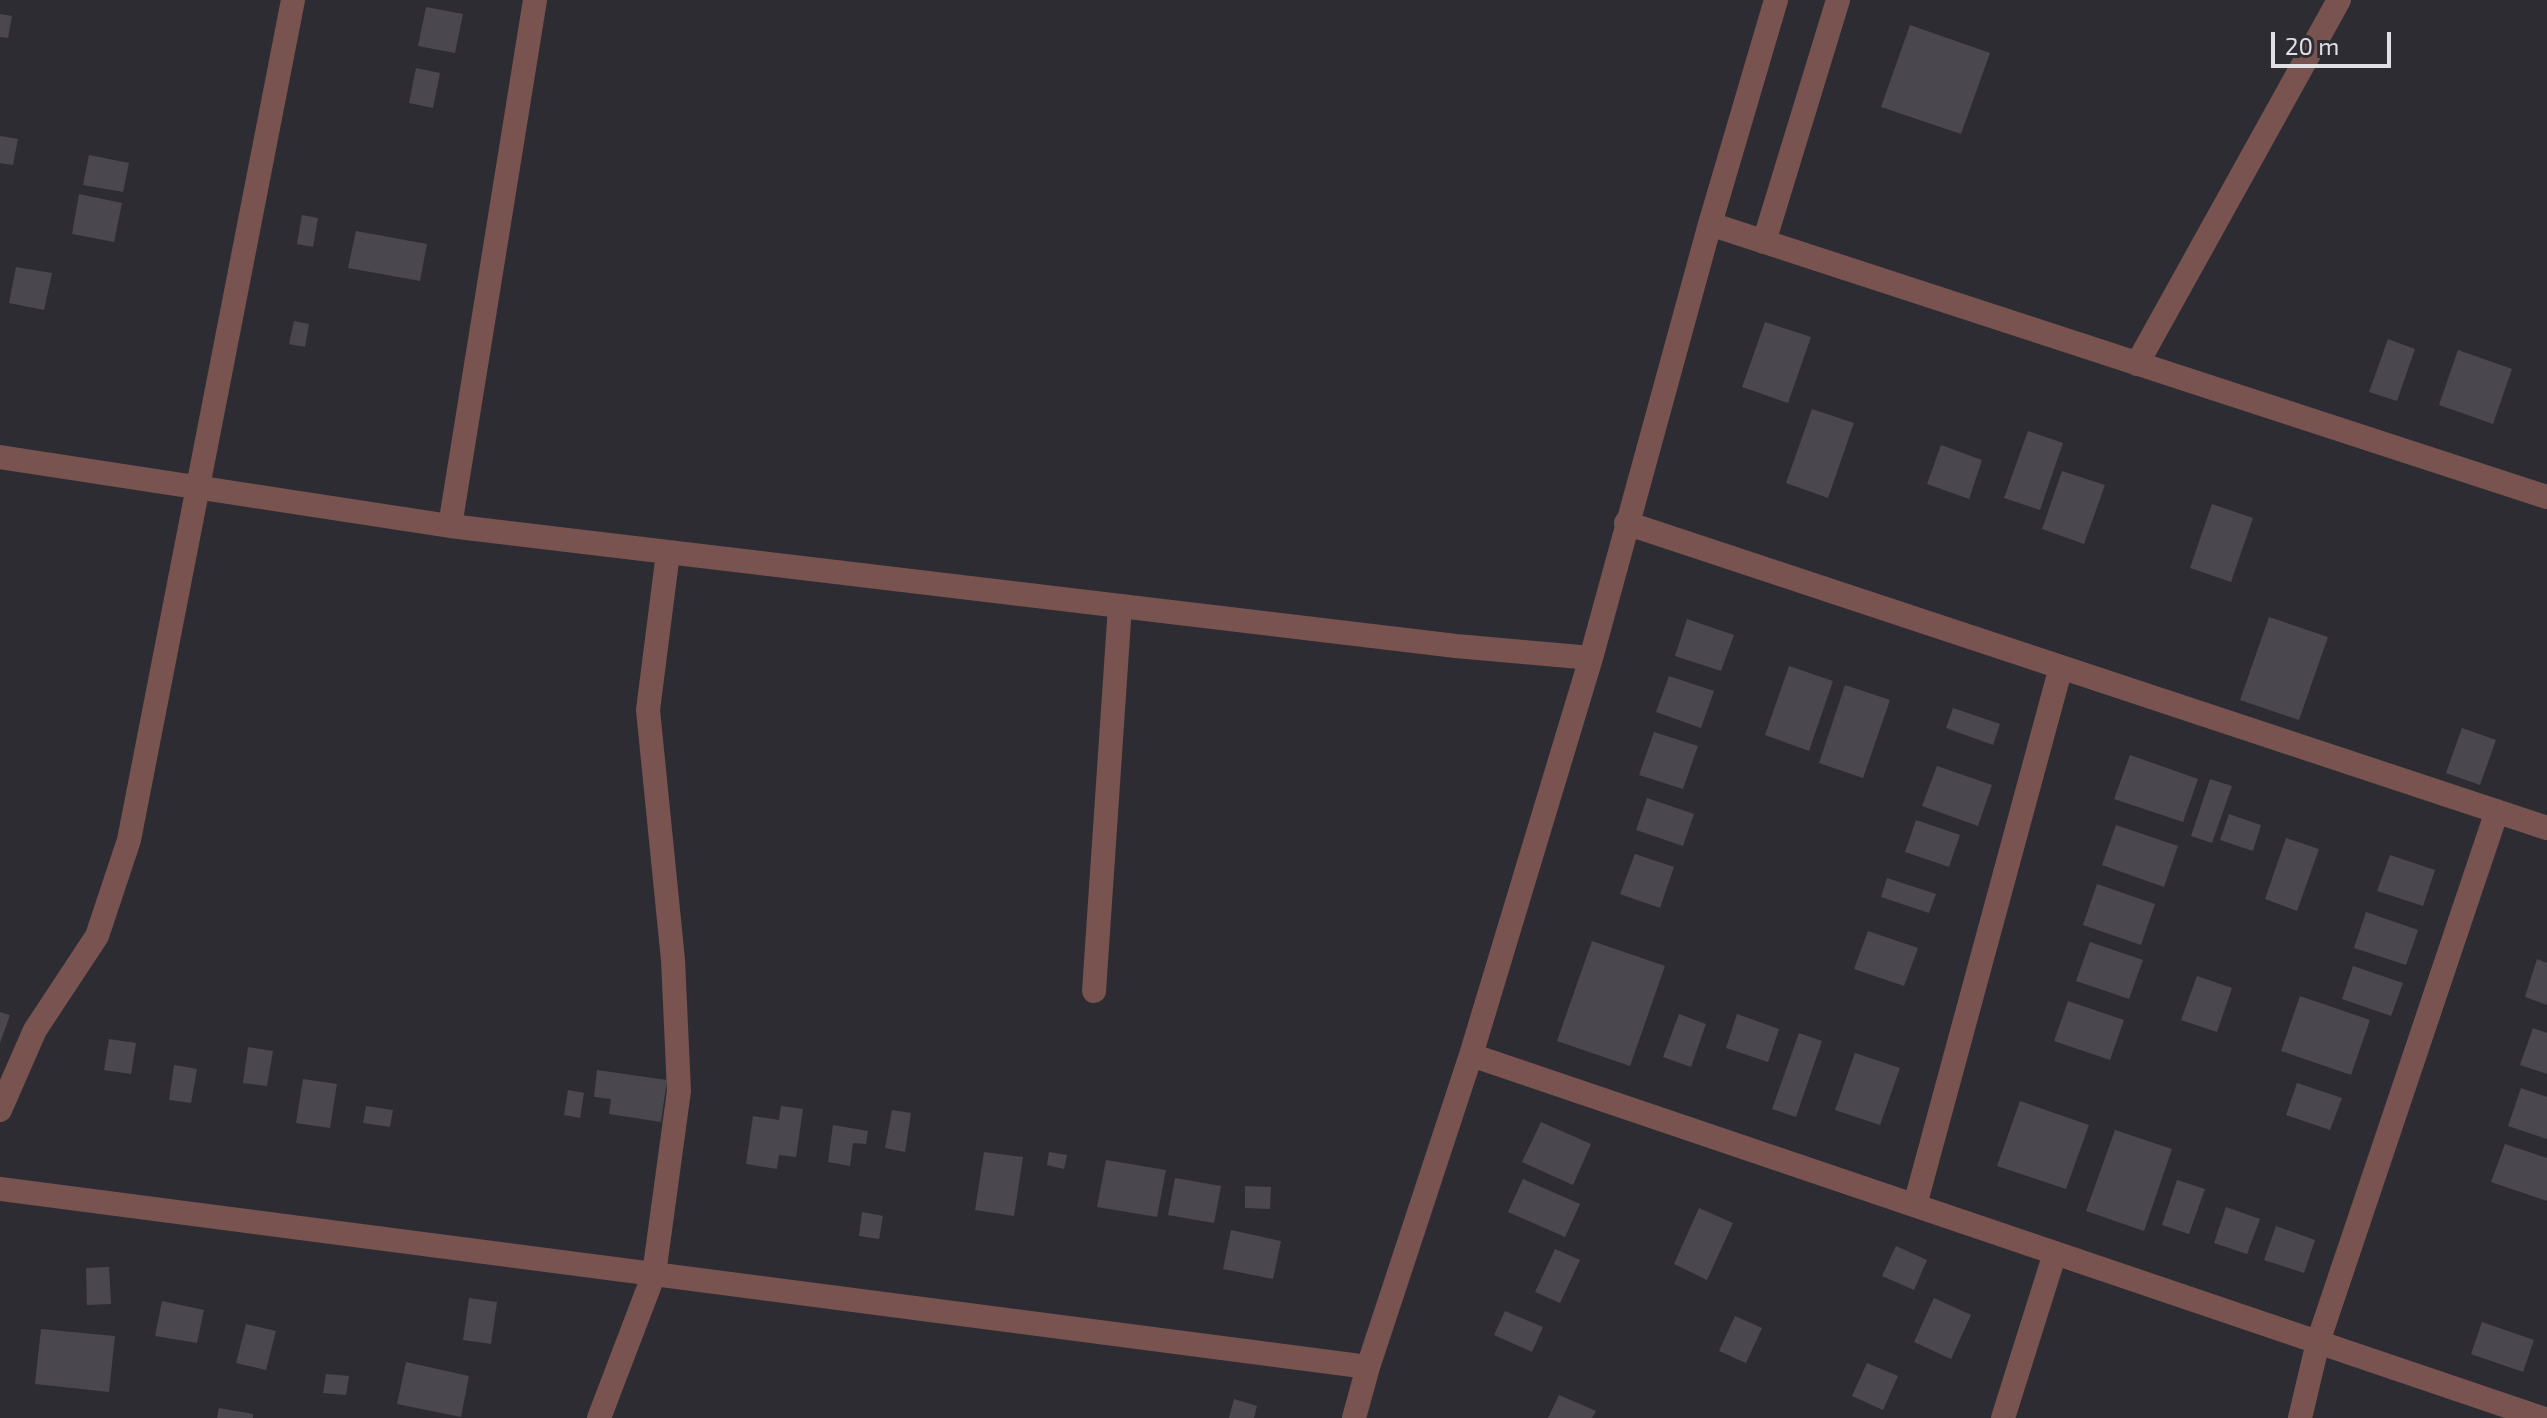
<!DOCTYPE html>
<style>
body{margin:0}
#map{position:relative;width:2547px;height:1418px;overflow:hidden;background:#2e2c33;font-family:"Exo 2",sans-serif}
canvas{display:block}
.scale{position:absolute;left:2271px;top:32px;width:120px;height:36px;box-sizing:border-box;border:4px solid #e0dfe4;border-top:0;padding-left:10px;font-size:24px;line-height:28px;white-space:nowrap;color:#e0dfe4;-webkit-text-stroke:6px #2e2c33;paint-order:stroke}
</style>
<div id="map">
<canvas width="2547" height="1418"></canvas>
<div class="scale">20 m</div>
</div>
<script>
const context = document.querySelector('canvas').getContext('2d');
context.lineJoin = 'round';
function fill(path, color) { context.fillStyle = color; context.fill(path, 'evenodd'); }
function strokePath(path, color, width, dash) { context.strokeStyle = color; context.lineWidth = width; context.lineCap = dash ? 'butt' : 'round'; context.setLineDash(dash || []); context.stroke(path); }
fill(new Path2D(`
 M426,7L463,14L455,53L418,46Z
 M0,14L12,16L8,38L0,37Z
 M1910,25L1990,53L1961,134L1881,107Z
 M416,68L440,73L433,108L409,103Z
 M0,136L18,139L13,165L0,163Z
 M89,155L129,163L123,192L83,185Z
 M79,194L122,203L114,242L72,234Z
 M302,215L318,218L313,247L297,244Z
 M356,231L427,244L420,281L348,268Z
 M16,267L52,273L44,310L9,303Z
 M294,321L309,324L305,347L289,344Z
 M1765,322L1811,337L1788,403L1742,387Z
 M2388,339L2415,349L2397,401L2369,392Z
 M2458,350L2512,369L2493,424L2439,405Z
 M1812,409L1854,423L1828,498L1786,483Z
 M2028,431L2063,443L2040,510L2004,498Z
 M1941,445L1982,460L1969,499L1927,484Z
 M2062,471L2105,485L2084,544L2042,529Z
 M2212,504L2253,518L2231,582L2190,568Z
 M2269,617L2328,637L2299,720L2240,700Z
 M1687,619L1734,635L1721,671L1675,656Z
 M1789,666L1833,681L1809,751L1765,735Z
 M1669,676L1714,691L1701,728L1656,712Z
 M1845,685L1890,700L1863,778L1819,763Z
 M1953,708L2000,724L1993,745L1946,728Z
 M2462,728L2496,740L2480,785L2446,773Z
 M1654,732L1698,746L1683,789L1639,775Z
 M2130,755L2198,779L2183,822L2114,799Z
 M1937,766L1992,785L1978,826L1922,806Z
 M2210,779L2232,786L2212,843L2191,836Z
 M1647,798L1694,814L1683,846L1636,830Z
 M2229,814L2261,825L2253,851L2220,840Z
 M1916,820L1960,835L1949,867L1905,852Z
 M2116,825L2178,846L2164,887L2102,865Z
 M2286,838L2319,849L2297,911L2265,899Z
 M1635,854L1674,867L1660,908L1620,894Z
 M2390,855L2435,870L2423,906L2377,891Z
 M1887,878L1936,894L1929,913L1881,897Z
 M2097,884L2155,904L2141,945L2083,925Z
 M2366,912L2418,930L2406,965L2354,948Z
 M1868,931L1918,948L1904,986L1854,969Z
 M1592,941L1665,966L1630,1066L1557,1041Z
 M2090,942L2143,960L2129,999L2076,981Z
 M2537,959L2547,963V1005L2525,997Z
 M2353,966L2403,983L2391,1016L2342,999Z
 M2197,976L2232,988L2217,1032L2181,1020Z
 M2300,996L2370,1020L2351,1075L2281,1051Z
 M2068,1001L2124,1020L2110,1060L2054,1041Z
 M0,1012L10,1015L0,1043Z
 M1679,1014L1706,1024L1691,1067L1663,1057Z
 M1737,1014L1779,1029L1768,1062L1726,1048Z
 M2533,1028L2547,1033V1074L2520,1065Z
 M1799,1033L1822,1041L1796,1117L1772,1109Z
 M109,1039L136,1043L131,1074L104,1070Z
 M248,1047L273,1051L267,1086L243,1083Z
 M1855,1053L1900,1068L1880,1125L1835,1110Z
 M174,1065L197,1069L191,1103L169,1100Z
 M597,1070L667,1080L661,1122L609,1114L611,1099L594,1097Z
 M303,1079L337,1084L330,1128L296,1123Z
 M2297,1083L2342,1098L2330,1130L2286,1115Z
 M2521,1088L2547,1097V1139L2508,1126Z
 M568,1090L584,1093L580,1118L564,1115Z
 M2020,1101L2089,1125L2066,1189L1997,1166Z
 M366,1106L393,1110L390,1127L363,1123Z
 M781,1106L803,1109L796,1157L779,1155L777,1169L746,1164L753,1116L779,1120Z
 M892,1110L911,1113L905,1152L885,1148Z
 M1541,1122L1591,1144L1573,1185L1522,1162Z
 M833,1125L868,1131L866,1144L853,1143L850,1166L828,1162Z
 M2115,1130L2172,1149L2144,1231L2086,1211Z
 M2505,1144L2547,1158V1201L2491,1182Z
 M984,1152L1023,1157L1014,1216L975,1210Z
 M1049,1152L1067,1155L1064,1169L1047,1165Z
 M1106,1160L1166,1170L1157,1217L1097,1207Z
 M1175,1178L1221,1186L1214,1223L1168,1215Z
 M1523,1179L1580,1204L1565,1237L1508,1212Z
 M2177,1180L2205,1189L2189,1234L2162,1225Z
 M1245,1186L1271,1187L1270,1209L1245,1208Z
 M2226,1207L2260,1219L2247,1254L2214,1243Z
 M1699,1208L1733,1223L1707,1280L1674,1264Z
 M862,1212L883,1216L879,1239L859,1236Z
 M2276,1226L2315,1240L2304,1273L2264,1260Z
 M1231,1230L1281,1241L1273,1279L1223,1269Z
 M1896,1246L1927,1260L1914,1290L1882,1276Z
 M1555,1249L1580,1260L1560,1303L1535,1292Z
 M109,1267L111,1304L87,1305L86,1268Z
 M469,1298L497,1302L491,1344L463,1340Z
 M1934,1298L1971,1315L1951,1359L1914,1342Z
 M162,1301L204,1310L197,1343L155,1336Z
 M1505,1311L1543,1327L1532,1352L1494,1335Z
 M1735,1316L1762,1328L1746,1363L1719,1351Z
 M2482,1322L2534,1340L2523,1372L2471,1354Z
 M246,1324L276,1331L266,1370L236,1363Z
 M41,1329L115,1336L109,1392L35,1384Z
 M406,1362L469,1376L461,1417L397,1404Z
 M1867,1363L1898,1376L1883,1410L1852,1396Z
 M326,1374L349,1376L346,1395L323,1393Z
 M1559,1395L1596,1411L1592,1418H1548Z
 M1234,1399L1257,1406L1254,1418H1229Z
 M219,1408L253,1414V1418H217Z`), '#4a474f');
strokePath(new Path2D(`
 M1710,224L2547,497
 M1764,242L1838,0
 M2137,364L2339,0
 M0,457L450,526L1456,646L1591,658
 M1626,523L2547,828
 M450,526L535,0
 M1094,991L1120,606
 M1471,1055L2542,1418
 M0,1110L35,1030L97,936L129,840L293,0
 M0,1189L1368,1367
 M1915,1205L2061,667
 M599,1418L654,1274L679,1091L673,960L648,710L668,553
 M1354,1418L1368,1367L1471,1055L1591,658L1710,224L1776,0
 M2003,1418L2055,1253
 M2300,1418L2318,1342L2497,811`), '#78534f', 24);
</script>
